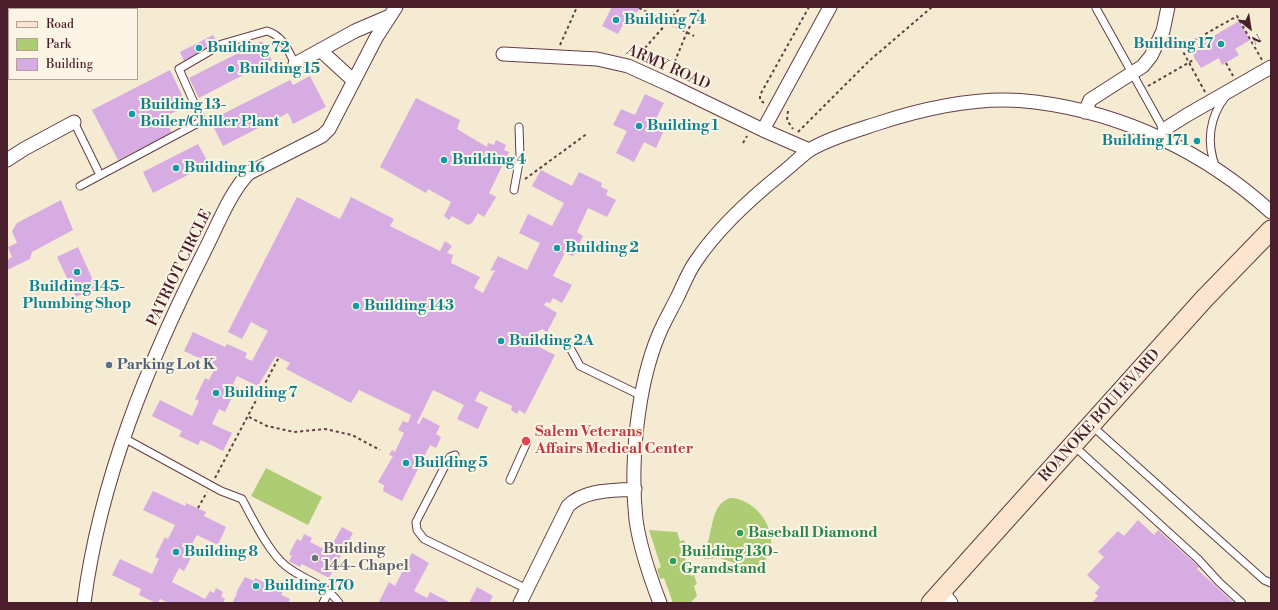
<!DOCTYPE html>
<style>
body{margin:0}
#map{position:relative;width:1278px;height:610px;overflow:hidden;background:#f4ebd2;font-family:"Libre Bodoni",serif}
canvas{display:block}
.frame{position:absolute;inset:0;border:8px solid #4a1f2b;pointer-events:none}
.legend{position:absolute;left:8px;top:8px;width:130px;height:72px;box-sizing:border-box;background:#fcf5e5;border:1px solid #b59f9b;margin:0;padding:5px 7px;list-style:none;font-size:12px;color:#4a1f2b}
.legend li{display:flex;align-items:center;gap:8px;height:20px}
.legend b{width:20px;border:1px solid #b59f9b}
.north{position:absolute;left:1230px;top:8px;width:40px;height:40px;-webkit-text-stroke:3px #fcf5e5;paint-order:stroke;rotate:150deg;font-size:11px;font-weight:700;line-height:16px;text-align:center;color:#4a1f2b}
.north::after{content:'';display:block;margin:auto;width:14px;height:18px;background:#4a1f2b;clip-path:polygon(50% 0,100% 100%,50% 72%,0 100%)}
</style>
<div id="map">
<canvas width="1278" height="610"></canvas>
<div class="frame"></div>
<ul class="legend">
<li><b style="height:5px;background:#fbe5cf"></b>Road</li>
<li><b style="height:11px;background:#adcc73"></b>Park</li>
<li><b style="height:11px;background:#d6ace2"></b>Building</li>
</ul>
<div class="north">N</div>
</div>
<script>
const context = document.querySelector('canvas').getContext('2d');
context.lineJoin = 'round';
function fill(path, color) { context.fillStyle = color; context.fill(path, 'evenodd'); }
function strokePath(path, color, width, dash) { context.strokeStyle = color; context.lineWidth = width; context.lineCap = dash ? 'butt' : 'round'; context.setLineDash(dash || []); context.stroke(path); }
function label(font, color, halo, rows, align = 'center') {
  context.font = font + ' "Libre Bodoni",serif'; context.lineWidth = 4; context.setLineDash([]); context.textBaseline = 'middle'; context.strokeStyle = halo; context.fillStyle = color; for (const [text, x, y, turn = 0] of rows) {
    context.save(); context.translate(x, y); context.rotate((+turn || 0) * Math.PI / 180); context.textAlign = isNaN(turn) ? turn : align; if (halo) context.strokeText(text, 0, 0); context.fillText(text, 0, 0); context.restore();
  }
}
fill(new Path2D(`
 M266,468L322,497L308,525L251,496Z
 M730,498C754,498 777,527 770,551C768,558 763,563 758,569H751L720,558L704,559L701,547L705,546L708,542C713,526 712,504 730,498Z
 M649,530L677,532L680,541L684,540L688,554L684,555L691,576L694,575L697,584L694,586L697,596L690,603H673L664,578L660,579L657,569L661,567Z`), '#adcc73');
fill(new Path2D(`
 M612,7H640L637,13L631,10L618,34L602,26Z
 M1239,21L1250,40L1235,49L1239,55L1222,65L1219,58L1201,68L1190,50Z
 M213,35L218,44L184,61L180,52Z
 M262,41L272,60L199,98L189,78Z
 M170,70L187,106L164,117L172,133L118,160L92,110Z
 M310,76L326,107L293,124L288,113L223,146L212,124L214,123L213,119L290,80L293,85Z
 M645,94L664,103L654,123L665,128L656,148L644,142L634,162L616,153L627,131L613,125L621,109L635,115Z
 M416,98L460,120L457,129L487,147L488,143L494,145L496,140L506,145L504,150L509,152L489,193L496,197L484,217L478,213L472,223L468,225L452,216L449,220L444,216L451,202L428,189L426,193L380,167Z
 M1195,136L1202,140L1199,145L1192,141Z
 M198,144L209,164L153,193L143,172Z
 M541,170L572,186L579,172L602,183L601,187L608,190L606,195L616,200L607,217L588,208L577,232L583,236L573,256L565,253L553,276L572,285L562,303L553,298L550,303L546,302L544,305L557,313L547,332L542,329L533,334L539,347L555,355L525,414L519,410L517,414L511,410L512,406L480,391L475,401L488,407L478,429L457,419L464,405L433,390L417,423L419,424L423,417L440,426L436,434L441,437L436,448L430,445L402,501L383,491L384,485L378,482L393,456L389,455L392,450L395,452L404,433L398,430L403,421L408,423L411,415L359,390L351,403L286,369L290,363L276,356L258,386L237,376L233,385L237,387L225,412L219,409L212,424L232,433L223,451L201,440L198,445L179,436L182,431L152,416L160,400L192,416L199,401L195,399L205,378L209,380L216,366L184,351L193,332L225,347L227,344L247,353L245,358L252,361L268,331L251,322L242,339L228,332L297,197L340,219L351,197L394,219L390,226L440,251L445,241L452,246L447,253L453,255L451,263L480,277L474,288L483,293L495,270L490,271L498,256L527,270L540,243L519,233L528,214L552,226L564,203L532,186Z
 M61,200L73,230L32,252L30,259L7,270V260L12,257L8,247L17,243L12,231L17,223Z
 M78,247L96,287L76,297L57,257Z
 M153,491L185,506L186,503L206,512L204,516L226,527L218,545L197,535L192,544L197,546L184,571L179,568L172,582L205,599L210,591L214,593L216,588L223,592L221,596L225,599L223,603H169L160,599L158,603H156L139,595L141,589L112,575L120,559L152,574L159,559L155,557L165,537L168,539L175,525L143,510Z
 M1138,520L1154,535L1158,530L1199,567L1197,569L1234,603H1092L1098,596L1095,593L1100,587L1087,575L1104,557L1098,552L1118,531L1124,536Z
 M342,527L353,533L344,549L333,543Z
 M304,534L312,538L310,542L328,551L329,549L341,555L329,578L302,564L300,567L289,561L292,556L289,554L297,539L301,541Z
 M412,553L429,563L414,591L427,598L430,592L451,603L379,602L389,582L395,586Z
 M245,577L254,581L255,578L283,591L281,595L290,599L288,603H234L233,601L237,594L236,593Z
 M477,587L493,596L489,603H469Z`), '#d6ace2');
const lane = new Path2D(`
 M1096,8L1161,125L1162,135
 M74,122L100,175
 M1216,168C1206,143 1209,117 1226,96
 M80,186L202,121L179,69L222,44L267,31C283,36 288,50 295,64
 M514,190L520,157L519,127
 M569,346L580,366L642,396
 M1091,425L1264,580L1271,583
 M124,438L221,491L242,499C252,518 270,554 286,566C303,580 326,584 339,603
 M1073,445L1198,559L1219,582L1242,603
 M455,455L450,457L447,462L416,522L417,530L424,539L527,589
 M510,480L527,442
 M323,603L329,591`);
const street = new Path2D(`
 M320,50L354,81
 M503,54L597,59L628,66L670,85L763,130L809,150
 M295,64L355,31L390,16
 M1085,112L1090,100L1143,66L1151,56L1163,31L1168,7
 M763,130L830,7
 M1162,137L1168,127L1187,115L1271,67
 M7,160L24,149L74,122
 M942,591L951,603
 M84,603C100,479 148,363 204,252C217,227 230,192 249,173L322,136L329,129L376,38L396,7
 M520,603L568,506C585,489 613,491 635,489
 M660,603C650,577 640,548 636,520C630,464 637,386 659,334C664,322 671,310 677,298C683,286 688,272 696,261C718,228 750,199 781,174C790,167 799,158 808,151C826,139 858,130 879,123C928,107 983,95 1035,102C1123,113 1205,152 1271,212`);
const secondary = new Path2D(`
 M931,603L1204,299L1271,230`);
strokePath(lane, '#643e44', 9);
strokePath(street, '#643e44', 15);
strokePath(secondary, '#643e44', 21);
strokePath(new Path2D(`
 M639,8L694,36
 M1169,44L1181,48
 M560,45L577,7
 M637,57L681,7
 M1226,63L1233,76
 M670,73L687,32L700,7
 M1148,86L1195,59
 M1205,92L1181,48L1237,16L1262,60
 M764,103L760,100V95L809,7
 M788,111L787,120L793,129
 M798,132L869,61L932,7
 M743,143L747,136
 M504,163L509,167
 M525,179L588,133
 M249,417L267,426L294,432L325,429L352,435L380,450
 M215,478L279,357
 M198,508L207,492`), '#643e44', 2, [3, 3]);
strokePath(lane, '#fff', 7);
strokePath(street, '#fff', 13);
strokePath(secondary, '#fbe5cf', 19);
strokePath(new Path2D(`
 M45,9L49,7
 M92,9L96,7
 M111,9L115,7
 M7,30L9,29
 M7,53L9,52
 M7,66L9,65`), '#4a1f2b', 3);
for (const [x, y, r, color] of [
 [616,20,4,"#0f9aa8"],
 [1221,44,4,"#0f9aa8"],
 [199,48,4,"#0f9aa8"],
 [231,69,4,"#0f9aa8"],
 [132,114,4,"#0f9aa8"],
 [639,126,4,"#0f9aa8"],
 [1197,141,4,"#0f9aa8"],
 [444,160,4,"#0f9aa8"],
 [176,168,4,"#0f9aa8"],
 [557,248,4,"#0f9aa8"],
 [77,272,4,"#0f9aa8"],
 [356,306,4,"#0f9aa8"],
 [501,341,4,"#0f9aa8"],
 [109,365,4,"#5c6f8a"],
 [216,393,4,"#0f9aa8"],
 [526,441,5,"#e0444e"],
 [406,463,4,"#0f9aa8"],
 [740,533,4,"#2e9e5b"],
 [176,552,4,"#0f9aa8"],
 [315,558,4,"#6b7280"],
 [673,561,4,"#2e9e5b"],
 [256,586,4,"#0f9aa8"]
]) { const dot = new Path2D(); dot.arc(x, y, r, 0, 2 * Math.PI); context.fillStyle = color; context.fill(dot); strokePath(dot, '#fcf5e5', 1.5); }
label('bold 15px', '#0d838f', '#fcf5e5', [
 ["Building 74",624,20],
 ["Building 17",1213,44,"right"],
 ["Building 72",207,48],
 ["Building 15",239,69],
 ["Building 13-",140,105],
 ["Boiler/Chiller Plant",140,122],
 ["Building 1",647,126],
 ["Building 171",1189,141,"right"],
 ["Building 4",452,160],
 ["Building 16",184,168],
 ["Building 2",565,248],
 ["Building 145-",77,287,"center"],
 ["Plumbing Shop",77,304,"center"],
 ["Building 143",364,306],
 ["Building 2A",509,341],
 ["Building 7",224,393],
 ["Building 5",414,463],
 ["Building 8",184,552],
 ["Building 170",264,586]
], 'left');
label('15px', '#4a1f2b', '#fcf5e5', [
 ["ARMY ROAD",668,68,24],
 ["PATRIOT CIRCLE",180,268,-64],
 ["ROANOKE BOULEVARD",1100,416,-48]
]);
label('bold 15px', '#4e5e75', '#fcf5e5', [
 ["Parking Lot K",117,365]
], 'left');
label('bold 15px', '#be3a42', '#fcf5e5', [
 ["Salem Veterans",535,432],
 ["Affairs Medical Center",535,449]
], 'left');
label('bold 15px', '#27864d', '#fcf5e5', [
 ["Baseball Diamond",748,533],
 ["Building 130-",681,552],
 ["Grandstand",681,569]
], 'left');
label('bold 15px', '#5b616d', '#fcf5e5', [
 ["Building",323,549],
 ["144- Chapel",323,566]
], 'left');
</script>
